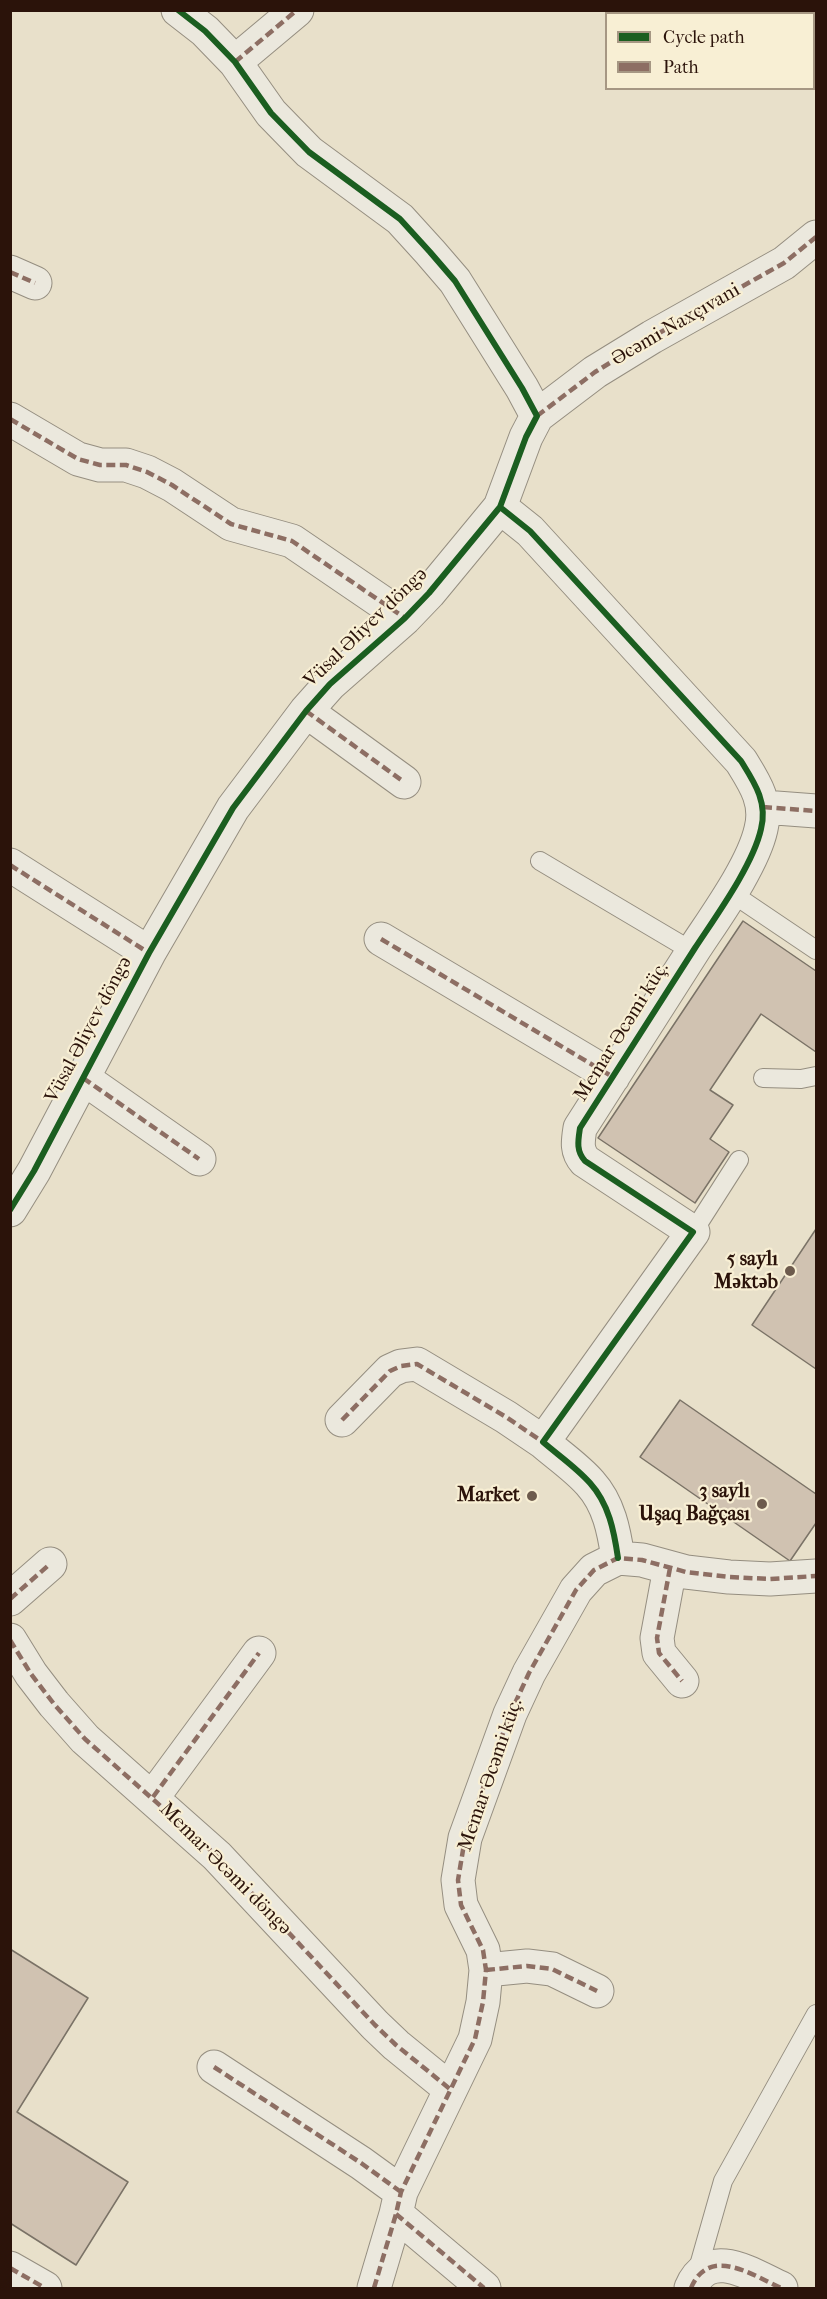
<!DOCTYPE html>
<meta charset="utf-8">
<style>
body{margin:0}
#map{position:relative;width:827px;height:2299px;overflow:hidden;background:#e8e0ca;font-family:"IM FELL French Canon",serif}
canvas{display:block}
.frame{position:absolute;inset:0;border:12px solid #2b130a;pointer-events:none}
.legend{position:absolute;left:605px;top:12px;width:210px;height:78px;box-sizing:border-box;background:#f8efd4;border:2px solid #a69783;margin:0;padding:8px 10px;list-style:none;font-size:18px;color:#2b130a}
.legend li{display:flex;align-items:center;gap:12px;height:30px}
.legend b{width:30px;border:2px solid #a69783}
</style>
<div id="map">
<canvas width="827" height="2299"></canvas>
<div class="frame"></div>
<ul class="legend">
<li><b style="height:8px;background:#1b5e20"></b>Cycle path</li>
<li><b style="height:8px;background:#8d6e63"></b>Path</li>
</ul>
</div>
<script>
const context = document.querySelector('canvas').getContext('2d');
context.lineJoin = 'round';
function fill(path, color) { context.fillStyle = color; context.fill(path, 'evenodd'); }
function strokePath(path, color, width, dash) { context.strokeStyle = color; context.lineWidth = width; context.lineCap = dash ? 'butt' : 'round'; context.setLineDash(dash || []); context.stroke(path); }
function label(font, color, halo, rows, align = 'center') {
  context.font = font + ' "IM FELL French Canon",serif'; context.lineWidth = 4.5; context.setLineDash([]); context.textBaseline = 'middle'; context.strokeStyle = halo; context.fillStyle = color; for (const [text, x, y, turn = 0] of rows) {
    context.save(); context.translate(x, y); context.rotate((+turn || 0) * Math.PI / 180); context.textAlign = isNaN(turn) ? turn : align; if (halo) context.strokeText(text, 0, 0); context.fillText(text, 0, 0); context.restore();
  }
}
const building = new Path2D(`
 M743,921L816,971V1052L761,1014L710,1090L733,1105L710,1139L729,1152L695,1203L598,1138Z
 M816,1229V1369L752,1325Z
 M680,1400L816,1494V1523L790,1561L640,1457Z
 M10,1949L88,1998L17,2112L128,2182L76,2265L10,2223Z`);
fill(building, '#d0c2b1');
strokePath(building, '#7a7266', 1.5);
const service = new Path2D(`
 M540,861L692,951
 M730,892L816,950
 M763,1078L801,1079L816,1076
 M693,1232L739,1160
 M696,2276L723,2181L816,2014`);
const minor = new Path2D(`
 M814,46H816
 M235,62L297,10
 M10,272L35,283
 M537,416L595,372L652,337L784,263L816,237
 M10,419L78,459L100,465H126L147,472L172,485L231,524L292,541L405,618
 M500,507L530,531L741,761C754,782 768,802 761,829C753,865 716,916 695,948C656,1008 618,1068 580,1128C578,1141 576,1151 585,1161L693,1232L543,1442C558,1455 577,1468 590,1483C609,1504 614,1531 618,1558
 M306,711L404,782
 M763,807L816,811
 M10,865L149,953
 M381,939L613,1077
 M83,1078L199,1159
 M10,1210L34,1171L149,953L233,808L306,711L330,684L405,618L429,593L500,507L526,437L537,416L522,388L455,281L430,252L400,219L309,152L271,113L235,62L205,31L178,10
 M342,1420L390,1371L401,1366L417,1364L506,1417L543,1442
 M670,1568L657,1638L659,1653L682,1681
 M10,1599L50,1564
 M10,1640L31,1674L54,1704L85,1739L217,1856L375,2025L396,2045L450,2089
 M153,1797L259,1653
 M486,1970L527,1966L552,1969L597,1991
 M214,2067L361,2163L401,2192
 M396,2214L484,2288
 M10,2268L45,2288
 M374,2288L396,2214L401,2192L475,2039L483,2002L486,1970L483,1950L461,1905L458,1880L465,1838L510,1714L529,1673L576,1590L594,1570L618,1558L642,1560L686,1572L729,1577L770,1579L816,1576
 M691,2288C709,2245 752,2275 781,2288`);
strokePath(service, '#958e80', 20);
strokePath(minor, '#958e80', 35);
strokePath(service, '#ebe8dd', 18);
strokePath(minor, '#ebe8dd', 33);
strokePath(new Path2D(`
 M814,46H816
 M235,62L297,10
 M10,272L35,283
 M537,416L595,372L652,337L784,263L816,237
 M10,419L78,459L100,465H126L147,472L172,485L231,524L292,541L405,618
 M306,711L404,782
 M763,807L816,811
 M10,865L149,953
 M381,939L613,1077
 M83,1078L199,1159
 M342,1420L390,1371L401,1366L417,1364L506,1417L543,1442
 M670,1568L657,1638L659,1653L682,1681
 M10,1599L50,1564
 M10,1640L31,1674L54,1704L85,1739L217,1856L375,2025L396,2045L450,2089
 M153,1797L259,1653
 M486,1970L527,1966L552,1969L597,1991
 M214,2067L361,2163L401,2192
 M396,2214L484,2288
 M10,2268L45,2288
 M374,2288L396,2214L401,2192L475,2039L483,2002L486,1970L483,1950L461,1905L458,1880L465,1838L510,1714L529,1673L576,1590L594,1570L618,1558L642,1560L686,1572L729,1577L770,1579L816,1576
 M691,2288C709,2245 752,2275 781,2288`), '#8d6e63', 4.5, [9, 4.5]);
strokePath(new Path2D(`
 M500,507L530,531L741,761C754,782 768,802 761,829C753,865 716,916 695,948C656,1008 618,1068 580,1128C578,1141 576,1151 585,1161L693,1232L543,1442C558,1455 577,1468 590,1483C609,1504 614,1531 618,1558
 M10,1210L34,1171L149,953L233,808L306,711L330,684L405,618L429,593L500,507L526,437L537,416L522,388L455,281L430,252L400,219L309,152L271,113L235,62L205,31L178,10`), '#1b5e20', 6);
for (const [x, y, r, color] of [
 [790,1271,6,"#6d5b4d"],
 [532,1496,6,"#6d5b4d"],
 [762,1504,6,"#6d5b4d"]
]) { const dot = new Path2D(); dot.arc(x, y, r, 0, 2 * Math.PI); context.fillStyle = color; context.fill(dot); strokePath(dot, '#f8efd4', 2); }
label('20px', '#2b130a', '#f8efd4', [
 ["Əcəmi Naxçıvani",676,325,-30],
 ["Vüsal Əliyev döngə",366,628,-44],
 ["Vüsal Əliyev döngə",89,1030,-62],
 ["Memar Əcəmi küç.",622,1032,-58],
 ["Memar Əcəmi küç.",491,1775,-71],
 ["Memar Əcəmi döngə",225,1869,45]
]);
label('bold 20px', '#2b130a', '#f8efd4', [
 ["5 saylı",778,1260],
 ["Məktəb",778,1283],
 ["3 saylı",750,1492],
 ["Uşaq Bağçası",750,1515],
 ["Market",520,1496]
], 'right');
</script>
